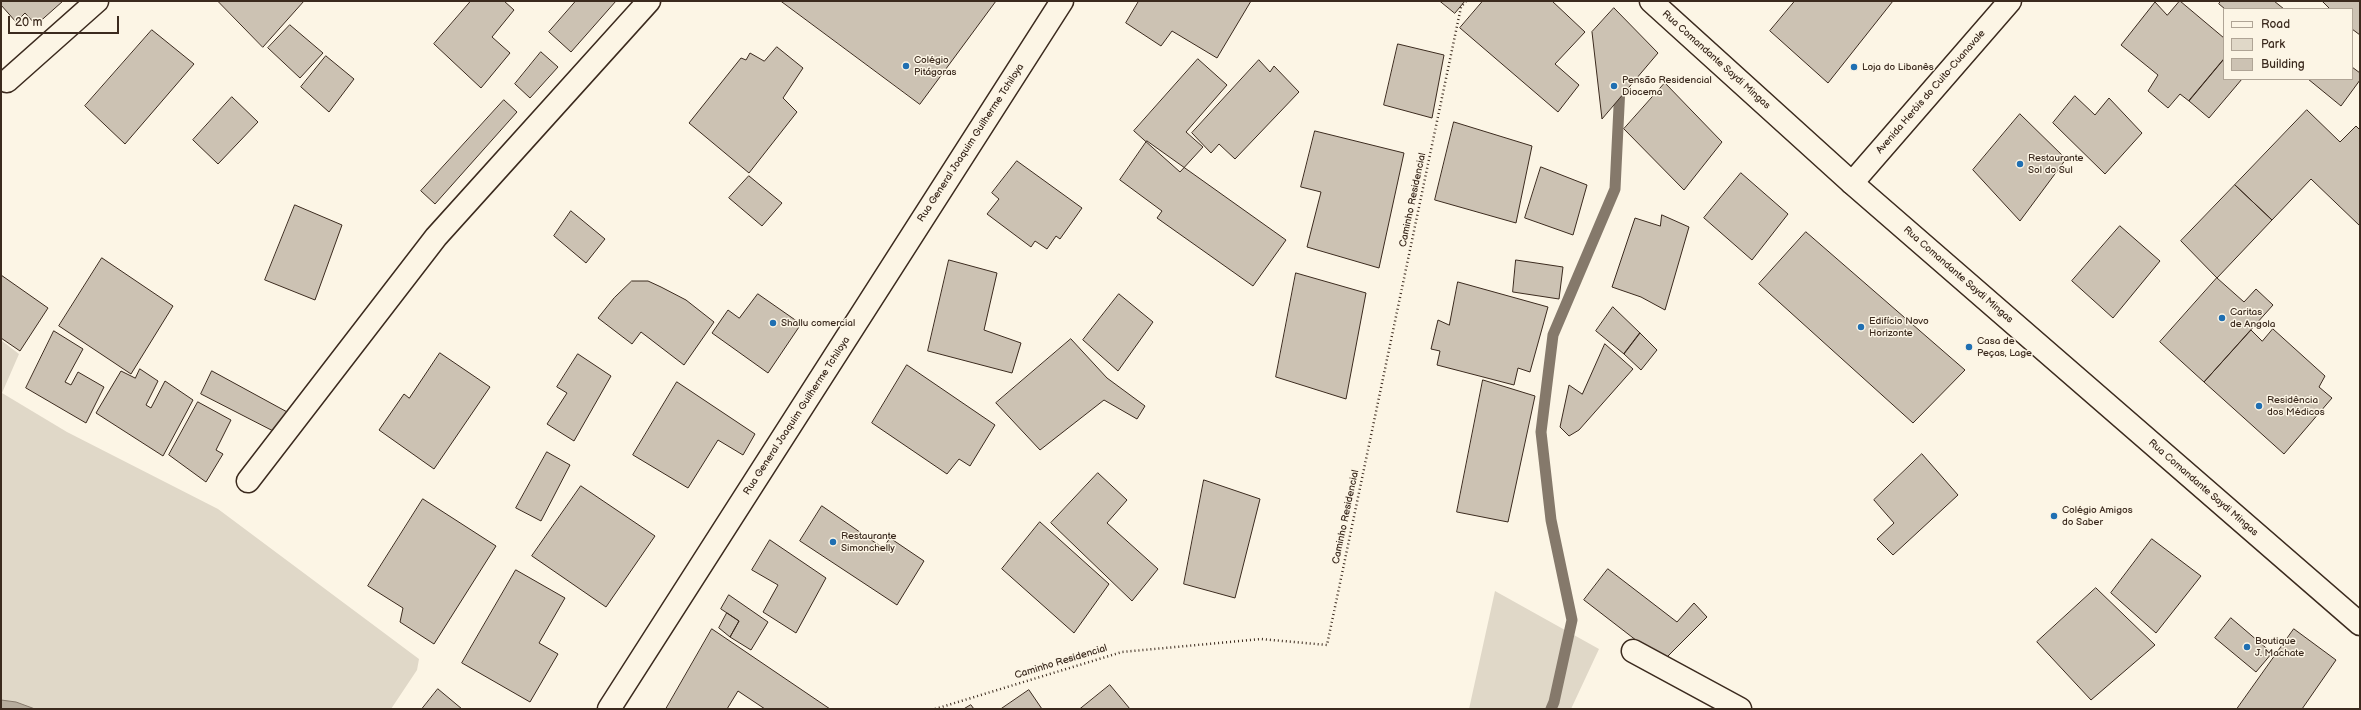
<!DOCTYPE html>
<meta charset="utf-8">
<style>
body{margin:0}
#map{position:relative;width:2361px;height:710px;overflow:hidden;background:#fcf5e5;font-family:"Balsamiq Sans",sans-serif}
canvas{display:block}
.frame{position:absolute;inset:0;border:2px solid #3b2a1e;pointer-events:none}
.legend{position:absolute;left:2223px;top:8px;width:130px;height:72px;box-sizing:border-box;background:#fcf5e5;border:1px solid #afa495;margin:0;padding:5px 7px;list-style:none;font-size:12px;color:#3b2a1e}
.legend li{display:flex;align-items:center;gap:8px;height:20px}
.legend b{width:20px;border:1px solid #afa495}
.scale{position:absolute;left:8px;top:16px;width:111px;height:18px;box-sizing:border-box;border:2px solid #3b2a1e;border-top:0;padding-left:5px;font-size:12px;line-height:14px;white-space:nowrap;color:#3b2a1e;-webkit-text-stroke:3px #fcf5e5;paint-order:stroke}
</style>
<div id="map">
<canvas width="2361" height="710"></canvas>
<div class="frame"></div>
<ul class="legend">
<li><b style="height:5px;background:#fcf5e5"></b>Road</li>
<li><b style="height:11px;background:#e0d8c8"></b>Park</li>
<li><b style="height:11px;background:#ccc2b3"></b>Building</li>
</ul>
<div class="scale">20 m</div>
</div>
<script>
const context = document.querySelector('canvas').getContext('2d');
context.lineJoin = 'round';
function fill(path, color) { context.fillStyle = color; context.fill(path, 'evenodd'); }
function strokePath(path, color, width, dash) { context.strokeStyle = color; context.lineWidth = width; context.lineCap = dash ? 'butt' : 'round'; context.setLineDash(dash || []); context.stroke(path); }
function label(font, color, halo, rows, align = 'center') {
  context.font = font + ' "Balsamiq Sans",sans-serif'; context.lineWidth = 3; context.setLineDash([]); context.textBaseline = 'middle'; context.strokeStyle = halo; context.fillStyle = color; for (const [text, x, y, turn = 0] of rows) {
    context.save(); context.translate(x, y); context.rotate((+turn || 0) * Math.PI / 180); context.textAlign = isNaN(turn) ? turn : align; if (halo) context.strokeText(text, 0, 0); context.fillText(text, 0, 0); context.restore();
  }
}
fill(new Path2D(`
 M1,340L19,354L2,393L67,432L218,509L419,659L417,670L391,709H1Z
 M1495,591L1599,649L1571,709H1469Z`), '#e0d8c8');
const water = new Path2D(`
 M1,700L16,702L35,709H1Z`);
fill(water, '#b7ad9e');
strokePath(water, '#85796b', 1);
strokePath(new Path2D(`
 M1551,709L1554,702L1572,620L1551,520L1541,432L1553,335L1615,189L1620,86`), '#85796b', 11);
const building = new Path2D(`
 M1,1H63L36,25L25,13L16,22L1,5Z
 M218,1H304L263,47Z
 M471,1H504L514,10L492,37L510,53L481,88L434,44Z
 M576,1H616L571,52L549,32Z
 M781,1H996L920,104Z
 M1139,1H1251L1217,58L1172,31L1161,46L1126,23Z
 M1440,1H1465L1455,13Z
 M1483,1H1552L1585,32L1555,64L1579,85L1558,112L1460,28Z
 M1795,1H1893L1828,83L1770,31Z
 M2180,1L2224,38V59L2189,101L2180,94L2168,108L2148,91L2158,75L2121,45L2155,2L2167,15Z
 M2221,1H2274L2284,9H2225L2219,4Z
 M2325,1H2360V35L2352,29V9H2330L2323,2Z
 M1614,8L1658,53L1602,119L1592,32Z
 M290,25L323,53L300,78L268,48Z
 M152,30L194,64L125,144L85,106Z
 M1398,44L1444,55L1432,118L1384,105Z
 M777,47L803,68L783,98L797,112L749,173L689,123L741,58L746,60L750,53L764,61Z
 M541,52L558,67L530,98L515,84Z
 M326,56L354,79L329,112L301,87Z
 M1198,59L1227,85L1186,132L1203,147L1180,172L1134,131Z
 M2224,59V79H2242L2209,118L2189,101Z
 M1259,60L1270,72L1274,66L1299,92L1235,159L1219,144L1211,153L1192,133Z
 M2352,67L2360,73V80L2341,106L2308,79H2352Z
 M1665,83L1722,142L1684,190L1624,129Z
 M2075,96L2095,115L2109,98L2142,133L2105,174L2053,123Z
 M232,97L258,122L218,164L193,140Z
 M504,100L517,112L435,204L421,191Z
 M2307,110L2340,142L2356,126L2360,130V226L2311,179L2272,220L2235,185Z
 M2020,114L2066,159L2020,221L1973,170Z
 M1454,122L1532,146L1516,223L1435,200Z
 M1315,131L1404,153L1379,268L1307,247L1321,192L1301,187Z
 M1147,141L1286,240L1253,286L1157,218L1162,211L1120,180Z
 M1017,161L1082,208L1060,239L1056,236L1047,249L1035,241L1031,247L987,214L999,199L992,193Z
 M1541,167L1587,185L1573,235L1525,218Z
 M1741,173L1788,214L1752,260L1704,218Z
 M749,176L782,203L762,226L729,198Z
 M2235,185L2272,220L2217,278L2181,241Z
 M295,205L342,225L315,300L265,280Z
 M571,211L605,239L586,263L554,236Z
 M1662,215L1689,227L1665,310L1641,297L1612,287L1635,218L1660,226Z
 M2120,226L2160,261L2113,318L2072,281Z
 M1806,232L1965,370L1913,423L1759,284Z
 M102,258L173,306L131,374L59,326Z
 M949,260L997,273L984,330L1021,343L1012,373L928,351Z
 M1516,260L1563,267L1559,299L1513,292Z
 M1296,273L1366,293L1346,399L1276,377Z
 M1,275L48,308L20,351L1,338Z
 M2217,278L2244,302L2256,289L2273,305L2204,382L2160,342Z
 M632,281H648L661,287L686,300L714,322L684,365L641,332L632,344L598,318L614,298Z
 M1458,282L1548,307L1530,372L1518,368L1514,385L1437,365L1440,351L1431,349L1438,320L1449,325Z
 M758,294L801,324L768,373L712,333L728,310L739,318Z
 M1119,294L1153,322L1118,371L1083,340Z
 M1613,307L1640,333L1624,354L1596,331Z
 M2273,329L2325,376L2319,387L2332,398L2284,454L2204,382L2251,330L2262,341Z
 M54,331L83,349L65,382L71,385L78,372L104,387L86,423L26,388Z
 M1640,333L1657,350L1641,370L1624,354Z
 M1071,339L1107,378L1145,406L1137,419L1104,400L1040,450L996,403Z
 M1605,344L1633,369L1579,430L1569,436L1560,427L1569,385L1582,394Z
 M440,353L490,387L434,469L379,430L404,394L409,398Z
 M578,354L611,376L574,441L547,424L567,393L557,387Z
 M907,365L995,425L970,466L959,459L947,474L872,423Z
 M140,369L158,381L146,405L151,408L165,381L193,400L163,456L96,413L121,371L135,378Z
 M212,371L289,413L279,434L201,394Z
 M1483,380L1535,396L1508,522L1457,512Z
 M677,382L755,434L743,455L718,440L688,488L633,455Z
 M198,402L231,420L216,450L223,454L206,482L169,455Z
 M547,452L570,465L541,521L516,508Z
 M1922,454L1958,495L1893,555L1877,539L1894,523L1874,500Z
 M1098,473L1127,500L1107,523L1158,569L1132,601L1051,523Z
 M1204,480L1260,499L1235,598L1184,584Z
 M581,486L655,536L606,607L532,556Z
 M423,499L496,546L434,644L400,622L403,608L368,586Z
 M822,506L883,548L890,538L924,561L897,605L800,541Z
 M1040,522L1109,584L1074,633L1002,569Z
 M2152,539L2201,576L2156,633L2111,593Z
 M770,540L826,578L796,633L763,612L778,585L752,570Z
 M1608,569L1677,622L1694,603L1707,617L1663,661L1584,600Z
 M516,570L565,598L539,643L558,654L530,702L462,663Z
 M2096,588L2155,645L2091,700L2037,642Z
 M729,595L768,622L751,650L730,637L739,621L721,609Z
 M727,613L739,621L730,637L719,628Z
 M2231,618L2272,653L2256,672L2215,638Z
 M712,629L830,709H765L738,691L727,709H666Z
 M2294,629L2336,660L2302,709H2237Z
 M1110,685L1130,709H1080Z
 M438,689L462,709H422Z
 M1029,690L1042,709H1001Z
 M971,705L974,709H964Z`);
fill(building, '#ccc2b3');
strokePath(building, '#3b2a1e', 1);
const service = new Path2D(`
 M7,81L97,1`);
const minor = new Path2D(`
 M1852,183L2010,1
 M248,481L436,237L649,1
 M1633,651L1740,709
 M609,709L1062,1`);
const tertiary = new Path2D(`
 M1651,1L1852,183L2360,624`);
strokePath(service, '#3b2a1e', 25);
strokePath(minor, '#3b2a1e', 25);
strokePath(tertiary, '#3b2a1e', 25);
strokePath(new Path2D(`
 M935,709L1122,652L1261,639L1327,645L1461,7L1466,1`), '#3b2a1e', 2.5, [1, 3]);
strokePath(service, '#fcf5e5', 22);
strokePath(minor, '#fcf5e5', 22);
strokePath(tertiary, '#fcf5e5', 22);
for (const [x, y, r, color] of [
 [906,66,4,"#1f6fb2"],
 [1854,67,4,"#1f6fb2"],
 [1614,86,4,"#1f6fb2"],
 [2020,164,4,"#1f6fb2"],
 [2222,318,4,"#1f6fb2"],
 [773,323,4,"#1f6fb2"],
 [1861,327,4,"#1f6fb2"],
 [1969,347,4,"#1f6fb2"],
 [2259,406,4,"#1f6fb2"],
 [2054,516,4,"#1f6fb2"],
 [833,542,4,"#1f6fb2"],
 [2247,647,4,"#1f6fb2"]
]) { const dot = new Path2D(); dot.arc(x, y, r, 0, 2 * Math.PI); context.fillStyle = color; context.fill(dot); strokePath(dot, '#fcf5e5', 1.5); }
label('10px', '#3b2a1e', '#fcf5e5', [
 ["Colégio",914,60],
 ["Pitágoras",914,72],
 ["Loja do Libanês",1862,67],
 ["Pensão Residencial",1622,80],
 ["Diocema",1622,92],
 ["Restaurante",2028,158],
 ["Sol do Sul",2028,170],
 ["Caritas",2230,312],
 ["de Angola",2230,324],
 ["Edifício Novo",1869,321],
 ["Horizonte",1869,333],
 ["Shallu comercial",781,323],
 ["Casa de",1977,341],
 ["Peças, Lage",1977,353],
 ["Residência",2267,400],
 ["dos Médicos",2267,412],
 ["Colégio Amigos",2062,510],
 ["do Saber",2062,522],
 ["Restaurante",841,536],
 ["Simonchelly",841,548],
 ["Boutique",2255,641],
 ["J. Machate",2255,653]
], 'left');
label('10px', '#3b2a1e', '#fcf5e5', [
 ["Rua Comandante Saydi Mingas",1716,60,42],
 ["Avenida Heróis do Cuito-Cuanavale",1931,92,-49],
 ["Rua General Joaquim Guilherme Tchiloya",971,143,-57],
 ["Caminho Residencial",1413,200,-78],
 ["Rua Comandante Saydi Mingas",1958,275,41],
 ["Rua General Joaquim Guilherme Tchiloya",797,416,-57],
 ["Rua Comandante Saydi Mingas",2203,488,41],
 ["Caminho Residencial",1346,517,-78],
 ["Caminho Residencial",1061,662,-17]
]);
</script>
